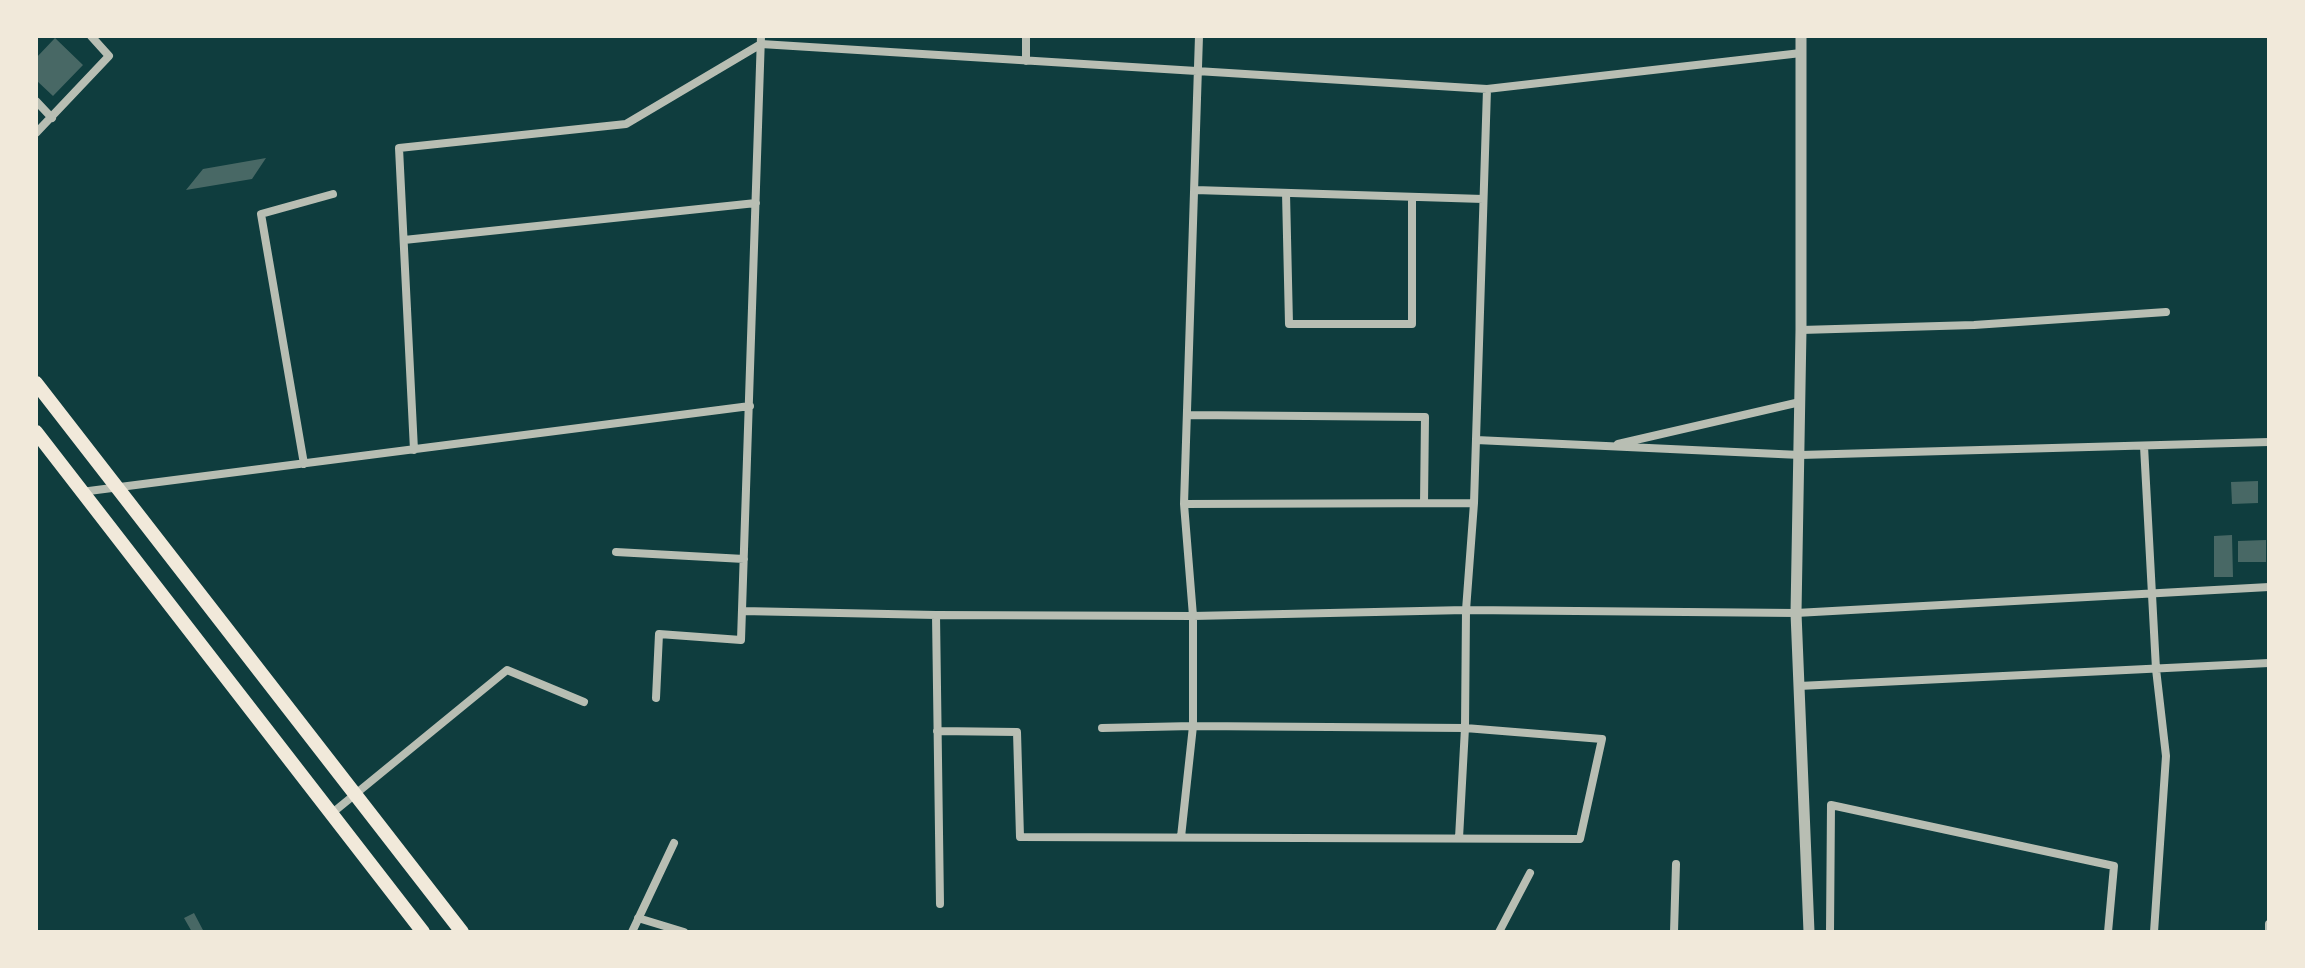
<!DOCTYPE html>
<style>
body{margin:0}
#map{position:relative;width:2305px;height:968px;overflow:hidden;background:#0f3d3e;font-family:"Titillium Web",sans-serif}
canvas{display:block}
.frame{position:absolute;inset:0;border:38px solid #f1e9da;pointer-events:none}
</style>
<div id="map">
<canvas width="2305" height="968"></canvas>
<div class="frame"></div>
</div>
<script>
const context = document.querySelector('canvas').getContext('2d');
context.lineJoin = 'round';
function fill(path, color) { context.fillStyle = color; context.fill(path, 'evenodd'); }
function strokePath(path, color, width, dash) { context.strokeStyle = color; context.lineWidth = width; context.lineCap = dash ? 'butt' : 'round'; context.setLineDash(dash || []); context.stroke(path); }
fill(new Path2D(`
 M55,38L83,65L53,96L36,80V58Z
 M266,158L252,179L186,190L203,169Z
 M2258,481V503L2232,504L2231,482Z
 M2232,535L2233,577H2214V536Z
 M2266,540V562H2238V541Z
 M194,913L204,932H192L184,918Z`), '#486865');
strokePath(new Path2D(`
 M1026,61V36
 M36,101L52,118
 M36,133L109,56L91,36
 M1195,190L1483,199
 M1286,193L1289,324H1412V197
 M404,240L756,203
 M1801,330L1974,325L2166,312
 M1188,415L1425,417L1424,503
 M1476,440L1800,455L2269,442
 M1618,444L1800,402
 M2144,446L2156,669L2166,756L2154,932
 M414,450L399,148L626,124L761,44L1487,89L1801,53
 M304,464L261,214L333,194
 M81,492L750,406
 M1184,504L1474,503
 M616,552L744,559
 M742,611L936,615L1193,616L1466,610L1796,613L2269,587
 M936,615L940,904
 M1799,686L2269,663
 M656,698L659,634L741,640L761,36
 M937,731L1017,732L1020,837L1580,839L1602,739L1465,728L1193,726L1102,728
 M331,814L507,670L584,702
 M1181,837L1193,726V616L1184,504L1199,36
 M1459,838L1465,728L1466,610L1474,503L1487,89
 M638,918L684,932
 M2269,924V931
 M632,932L674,843
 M1499,932L1530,873
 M1674,932L1676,864
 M1830,932L1831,805L2114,866L2108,932`), '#b8beb3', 8);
strokePath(new Path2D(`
 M1801,36V330L1796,613L1809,932`), '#b8beb3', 11);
strokePath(new Path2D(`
 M36,383L462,932
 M36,432L423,932`), '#f1e9da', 14);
</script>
